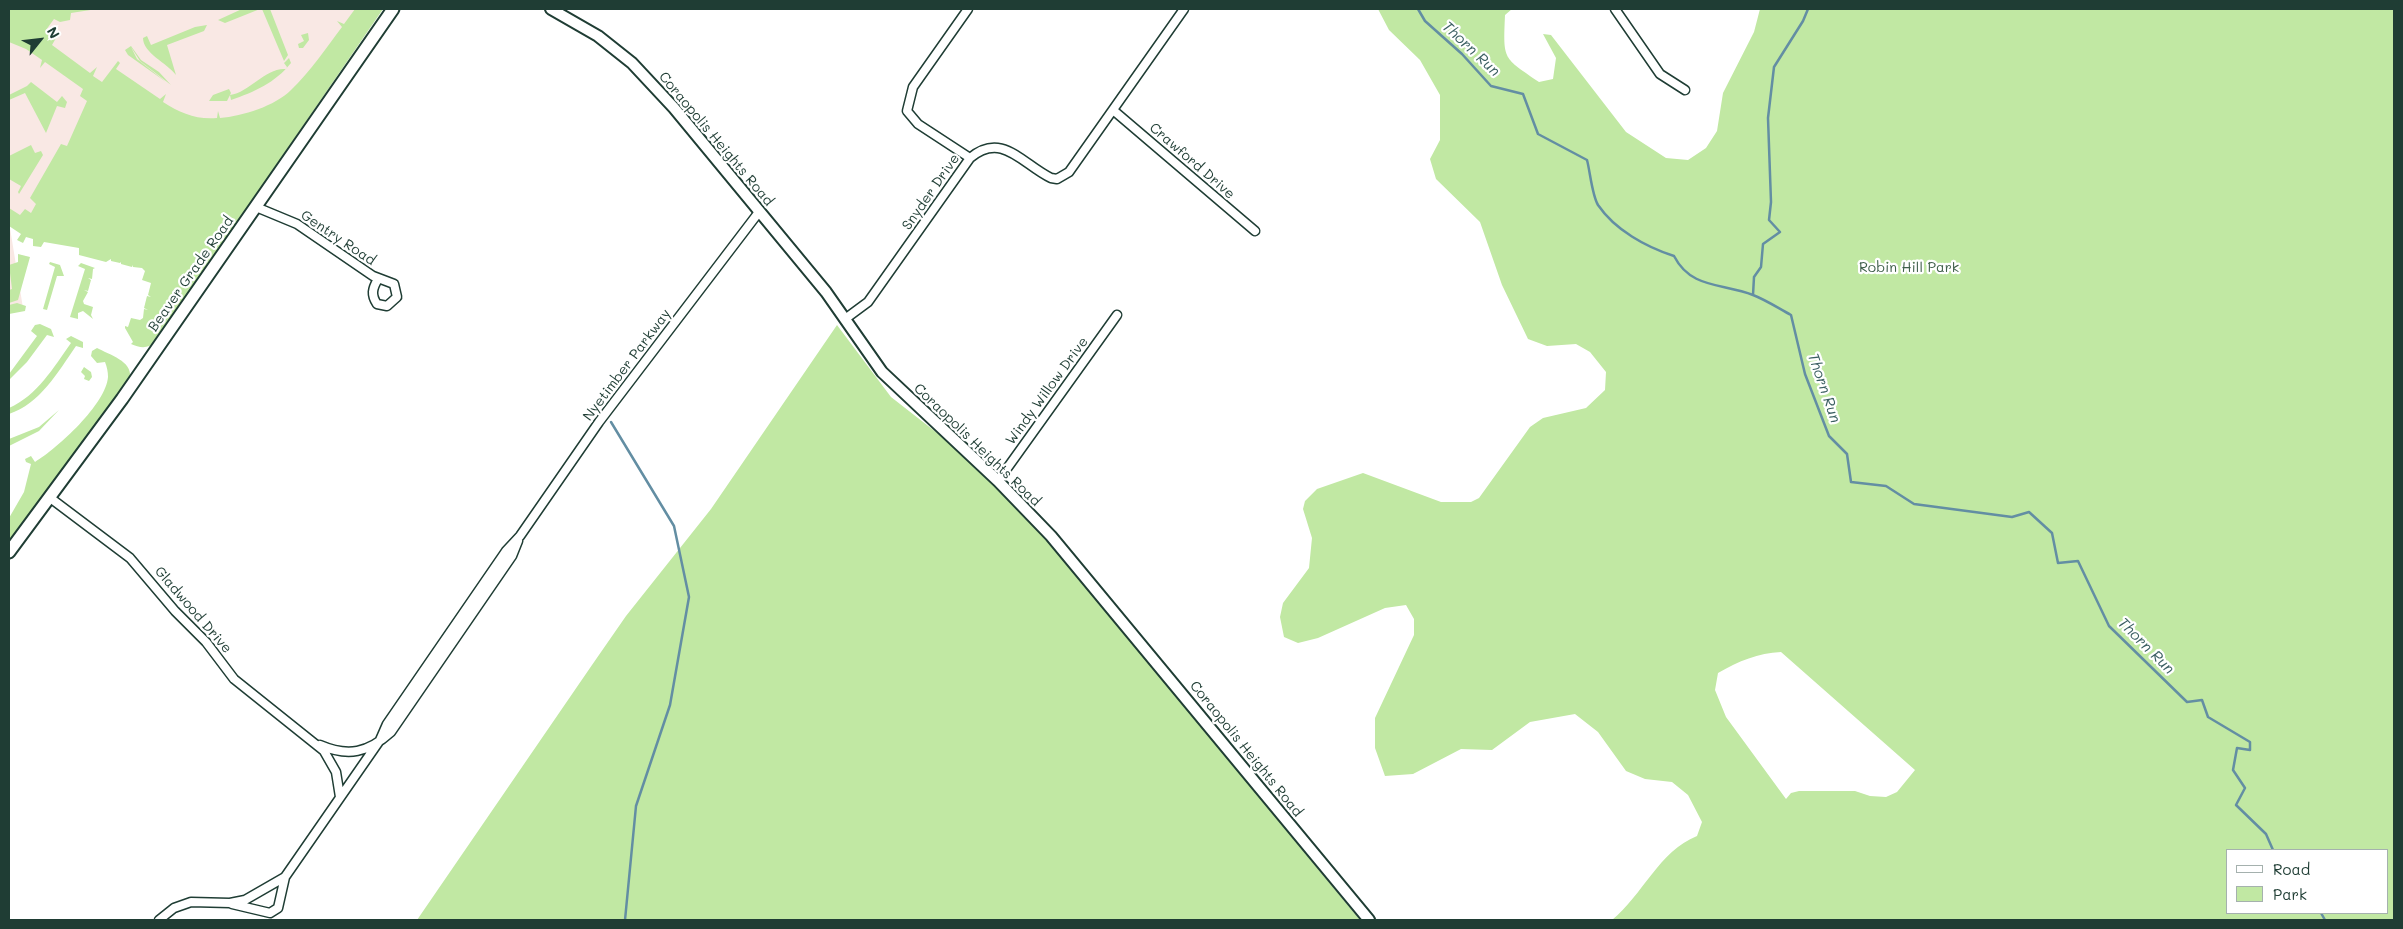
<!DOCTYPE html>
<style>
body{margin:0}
#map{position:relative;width:2403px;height:929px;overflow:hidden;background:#fff;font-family:Mali,sans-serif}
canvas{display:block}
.frame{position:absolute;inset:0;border:10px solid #1f3d34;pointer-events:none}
.legend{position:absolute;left:2226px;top:849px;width:162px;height:65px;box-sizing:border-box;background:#fff;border:1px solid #a5b1ae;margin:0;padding:6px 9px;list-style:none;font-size:15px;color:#1f3d34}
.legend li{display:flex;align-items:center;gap:10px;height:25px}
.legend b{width:25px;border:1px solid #a5b1ae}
.north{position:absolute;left:15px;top:15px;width:50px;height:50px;-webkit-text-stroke:4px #fff;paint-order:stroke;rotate:61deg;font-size:14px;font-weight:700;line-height:20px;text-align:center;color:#1f3d34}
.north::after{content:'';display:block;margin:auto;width:18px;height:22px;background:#1f3d34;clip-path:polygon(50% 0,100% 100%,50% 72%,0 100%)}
</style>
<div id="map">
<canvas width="2403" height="929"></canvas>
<div class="frame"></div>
<ul class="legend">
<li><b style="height:6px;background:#fff"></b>Road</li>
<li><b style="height:14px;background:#c1e8a3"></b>Park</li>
</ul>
<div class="north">N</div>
</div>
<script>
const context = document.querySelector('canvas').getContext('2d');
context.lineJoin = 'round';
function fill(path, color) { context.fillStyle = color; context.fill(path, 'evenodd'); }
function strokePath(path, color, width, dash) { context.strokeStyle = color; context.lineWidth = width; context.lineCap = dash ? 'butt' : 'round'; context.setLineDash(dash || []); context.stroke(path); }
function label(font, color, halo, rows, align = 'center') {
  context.font = font + ' Mali,sans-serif'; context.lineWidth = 4.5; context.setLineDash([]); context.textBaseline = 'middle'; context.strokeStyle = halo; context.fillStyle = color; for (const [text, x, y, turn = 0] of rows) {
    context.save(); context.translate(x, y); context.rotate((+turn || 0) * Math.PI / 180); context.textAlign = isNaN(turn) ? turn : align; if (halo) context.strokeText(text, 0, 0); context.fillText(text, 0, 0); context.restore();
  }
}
fill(new Path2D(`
 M9,9H369L297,118L29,228L9,218Z
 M9,222L23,308L9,312Z`), '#f9e8e4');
fill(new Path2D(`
 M9,9H97L71,13L70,20L60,22L54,19L46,30L56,38L52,45L90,73L97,67L93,76L102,82L118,61L120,63L116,69L160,99L166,94L163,102C180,113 197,120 217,118L218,111L220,118C243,116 275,106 291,90C310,72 326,48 342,27L337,21L344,24L355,9H383L155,342C148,349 140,348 131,344L133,342L125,328V326L128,327L131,318L140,320L143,318L144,309L148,310L144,308L147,296L151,297L148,295L151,283L142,280L145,271L142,268L133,267V265L132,267L121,264V262L120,263L111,261V259L106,262L79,255V248L44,242L41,247L33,246V239L26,237L23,243L17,240L21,234L9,226V208L20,215L25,209L31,213L36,204L30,198L61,144L67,146L87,101L80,96L83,89L45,62L40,68L42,60L26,49L9,42Z
 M242,9H260L225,23L218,20Z
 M262,9H270L288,55L284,61Z
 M1378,9H1512L1505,15C1503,61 1503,57 1539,82L1553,79L1556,58L1543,34L1551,35L1626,132L1666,158L1688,160L1706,148L1717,131L1723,93L1754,32L1760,9H2394V920H1612C1642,896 1659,851 1697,836L1702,822L1688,795L1672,782L1645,779L1626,771L1598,732L1575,714L1530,722L1492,750L1461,749L1413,774L1385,776L1375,748V718L1414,635V619L1406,605L1385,608L1318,638L1298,643L1284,637L1280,617L1283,603L1309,568L1312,538L1303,509L1305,501L1317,489L1363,473L1441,502H1471L1479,498L1530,427L1543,418L1586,408L1605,390L1606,372L1590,352L1576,344L1547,346L1528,339L1502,285L1480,222L1436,179L1430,159L1440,140V95L1420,60L1389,30ZM1781,652L1915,770L1897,792L1886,797L1870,796L1855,791H1799L1791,793L1786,799L1726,717L1715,690L1718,673C1739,661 1758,653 1781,652ZM2227,850H2387V913H2227Z
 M207,25L204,31L167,45L176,75C167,63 143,53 143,38L147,36L151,45L195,27Z
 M308,33L309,40L303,48H299L298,44L304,41L301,35Z
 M131,46L141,60L159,72L171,85L140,61L131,47L137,59L166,82L128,55L125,50Z
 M289,58L291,63C275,83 254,92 231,100L230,95C250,92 266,67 286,69L287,67L284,63Z
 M31,82L57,102L62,96L67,102L65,108L57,106L46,133L25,93L9,100V95L27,86Z
 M229,89L231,93L227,101H209L213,95Z
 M31,145L35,153L41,151L43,155L19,194L18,192L21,186L9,179V156Z
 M18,254L30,257L18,300L9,303V290L12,289L9,265L18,262Z
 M50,262L60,265L64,276H57L47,310L43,309L55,267L49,264Z
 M81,263L95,268L93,269L92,279L88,278L91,280L88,291L84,290L88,292L83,301L84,304L93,307L91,315L93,319L83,311L78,313V319L70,317L85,269L78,266Z
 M17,303L26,306L25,311L9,314V305Z
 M40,324L51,329L54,337L47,335L27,362L9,380V374L37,336L31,331L35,325Z
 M837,325L891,397L941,436L993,485L1055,549L1360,920H417L592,665L626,616L711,509Z
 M71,336L83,342V348L76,346C58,372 40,404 9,414V408C38,395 53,368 71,343L66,339Z
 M97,348C110,355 132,361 130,377L9,542V518L24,492L31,464L26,462L25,459L31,456L35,462C58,448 106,404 108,377C108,372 107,367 105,362L97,363L91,356L92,351Z
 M84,367L91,372L92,377L89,381L84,379L85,376L81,372Z
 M59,410L39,431L9,446V439L39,427Z`), '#c1e8a3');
strokePath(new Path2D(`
 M1418,9L1425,21L1462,54L1491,86L1523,94L1538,134L1587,160C1590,171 1592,195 1598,205C1615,230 1646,247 1674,256C1691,289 1722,283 1753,295C1766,300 1778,308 1791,315L1805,374L1829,436L1847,454L1851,482L1886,486L1914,504L2012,517L2029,512L2052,533L2058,563L2078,561L2109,626L2187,702L2202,700L2208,717L2250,742V750L2237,748L2233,770L2245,788L2236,805L2266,834L2273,850
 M1753,295L1754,277L1761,267L1763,244L1780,232L1769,220L1771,202L1768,118L1774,67L1803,21L1808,9
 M611,422L674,526L689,597L670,705L636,806L625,920
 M2321,913L2325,920`), '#638ea3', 2.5);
const minor = new Path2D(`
 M968,9L913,87L907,111L918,124L970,158
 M1615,9L1660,74L1685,90
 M1113,110L1255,231
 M256,207L297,224L373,276L394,284L397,297L387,306L377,304C371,295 372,289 378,279
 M845,319L868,302L970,158C1002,131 1022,164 1051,178L1057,179L1069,172L1184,9
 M998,481L1117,315
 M49,497L130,558L175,611L206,642L234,679L324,751L336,772L340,797
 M320,745C348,757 368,753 391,732L512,556L518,541
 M232,904L270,913L278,908L285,877
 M159,920L174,908L191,902L230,903L245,900L285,877L380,740L387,724L506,551L520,536L599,422L759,212`);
const tertiary = new Path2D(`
 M551,9L598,36L632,63L674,108L826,292L882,372L998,481L1051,536L1369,920`);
const secondary = new Path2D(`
 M9,552L122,399L393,9`);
strokePath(minor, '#1f3d34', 11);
strokePath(tertiary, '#1f3d34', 14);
strokePath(secondary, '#1f3d34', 15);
strokePath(minor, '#fff', 8);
strokePath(tertiary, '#fff', 10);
strokePath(secondary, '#fff', 11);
label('14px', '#1f3d34', '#fff', [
 ["Coraopolis Heights Road",716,139,50],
 ["Crawford Drive",1192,161,41],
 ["Snyder Drive",931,192,-55],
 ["Gentry Road",338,238,34],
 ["Beaver Grade Road",191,274,-55],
 ["Nyetimber Parkway",627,365,-53],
 ["Windy Willow Drive",1047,391,-54],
 ["Coraopolis Heights Road",977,445,44],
 ["Gladwood Drive",193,610,49],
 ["Coraopolis Heights Road",1246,749,51]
]);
label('14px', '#3f5f4a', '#fff', [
 ["Robin Hill Park",1909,268]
]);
label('italic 15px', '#3b5f62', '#fff', [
 ["Thorn Run",1471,49,43],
 ["Thorn Run",1824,388,71],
 ["Thorn Run",2146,646,45]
]);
</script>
